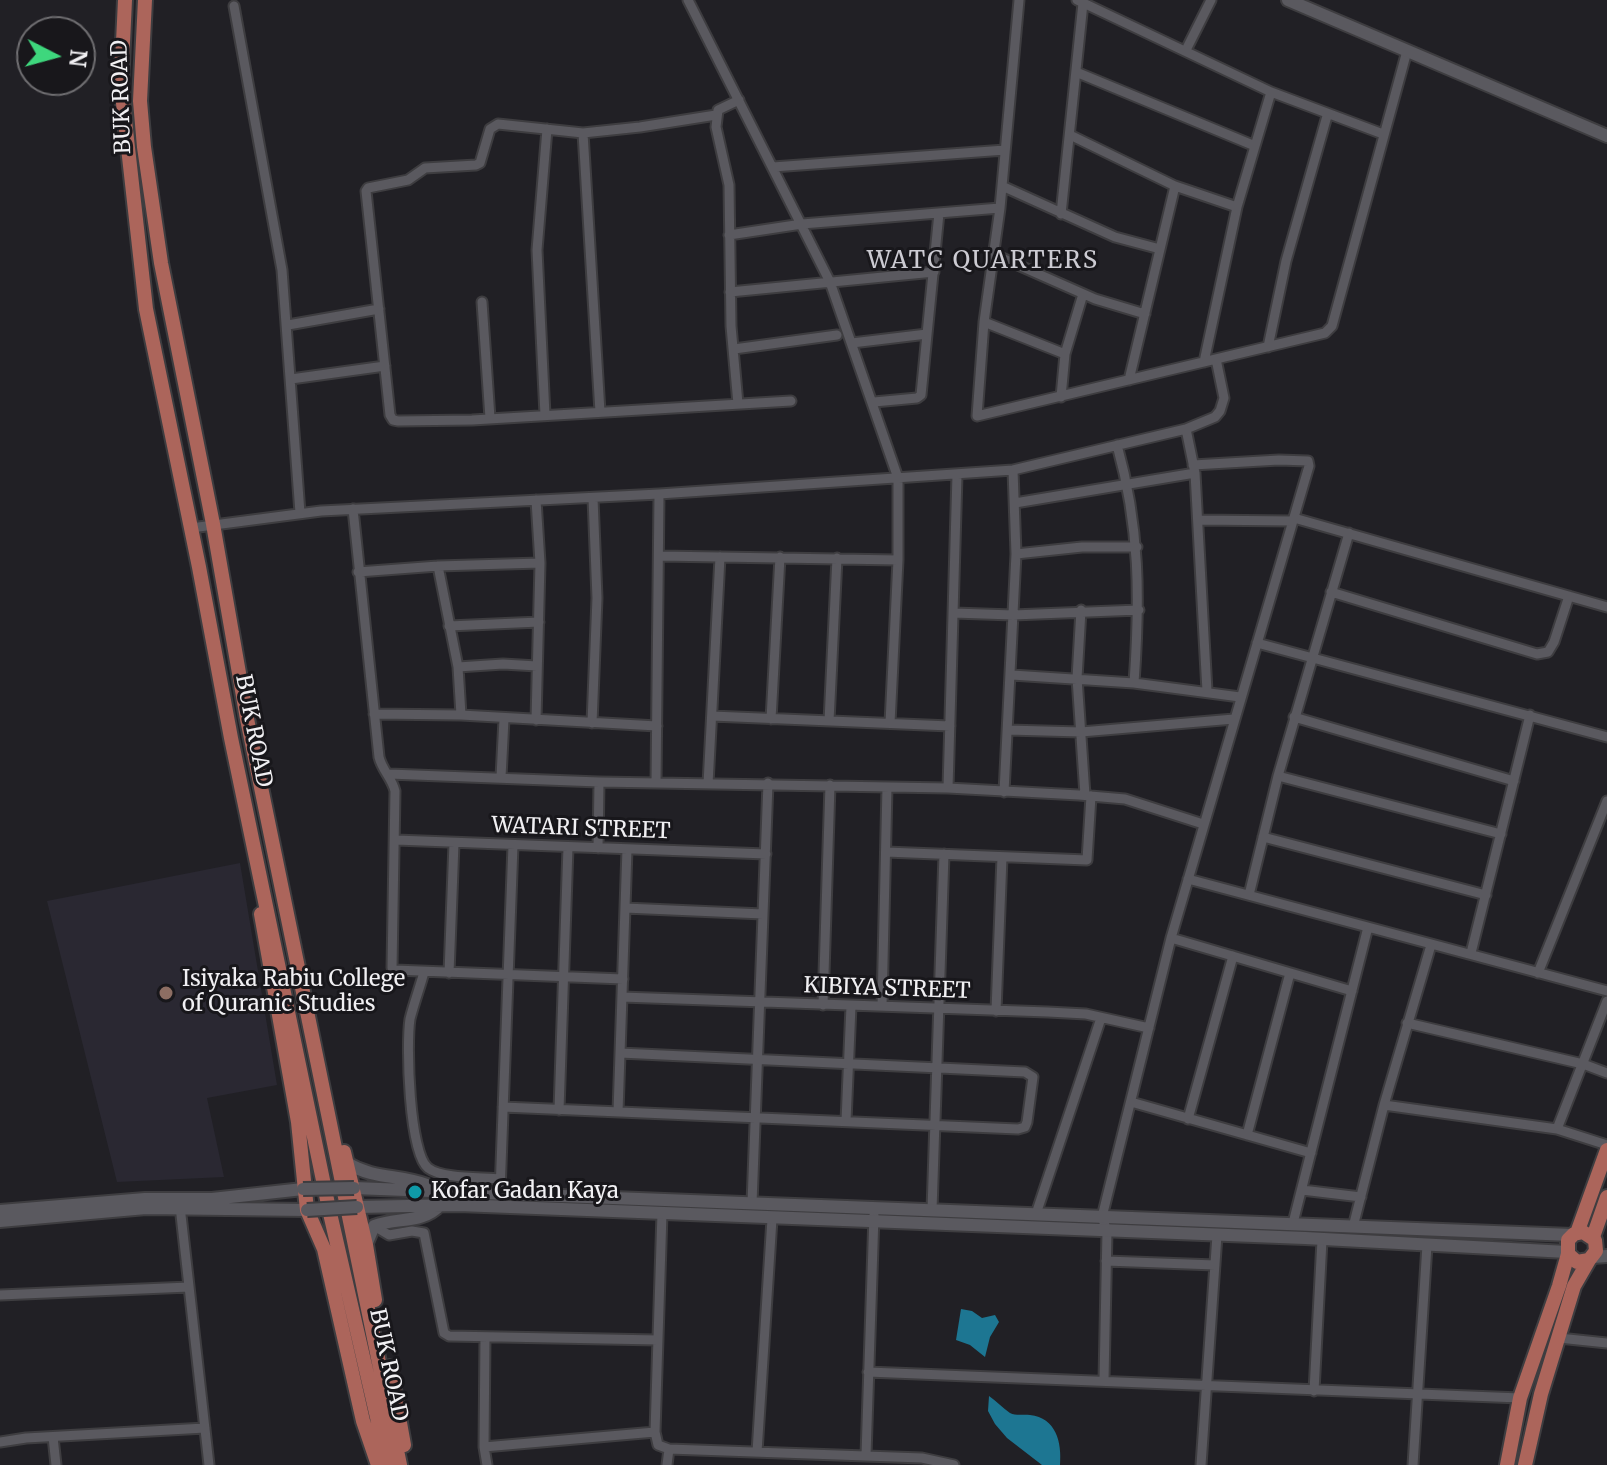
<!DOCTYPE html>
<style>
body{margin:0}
#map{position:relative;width:1607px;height:1465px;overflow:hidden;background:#212025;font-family:Merriweather,serif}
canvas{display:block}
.north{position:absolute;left:16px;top:16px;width:80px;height:80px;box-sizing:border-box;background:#18171b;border:2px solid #6f6e71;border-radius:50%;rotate:96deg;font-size:22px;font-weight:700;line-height:32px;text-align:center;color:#f1f0f3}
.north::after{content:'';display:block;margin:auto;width:28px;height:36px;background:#3ed77d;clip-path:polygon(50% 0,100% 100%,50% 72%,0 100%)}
</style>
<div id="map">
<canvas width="1607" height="1465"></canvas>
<div class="north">N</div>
</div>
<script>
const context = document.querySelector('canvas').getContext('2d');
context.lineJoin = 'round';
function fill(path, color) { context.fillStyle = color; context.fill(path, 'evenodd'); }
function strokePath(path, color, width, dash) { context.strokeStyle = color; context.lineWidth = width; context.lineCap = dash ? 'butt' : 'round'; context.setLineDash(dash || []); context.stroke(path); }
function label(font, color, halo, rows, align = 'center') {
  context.font = font + ' Merriweather,serif'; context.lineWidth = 6; context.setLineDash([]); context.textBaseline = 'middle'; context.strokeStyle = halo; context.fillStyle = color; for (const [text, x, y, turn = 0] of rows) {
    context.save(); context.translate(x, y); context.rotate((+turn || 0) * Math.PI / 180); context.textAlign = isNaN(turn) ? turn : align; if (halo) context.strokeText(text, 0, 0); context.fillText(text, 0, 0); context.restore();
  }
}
fill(new Path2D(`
 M240,863L277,1085L207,1098L224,1177L117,1182L47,901Z`), '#2a2832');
fill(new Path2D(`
 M961,1309L972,1311L982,1318L995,1315L999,1322L990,1337L985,1357L970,1345L956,1340Z
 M989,1396C996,1401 1003,1408 1010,1413C1016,1416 1023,1414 1030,1415C1056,1418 1062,1442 1060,1465H1042L1007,1438L995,1424L988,1411Z`), '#1d7692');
const street = new Path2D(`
 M688,0L830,282L898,478V560L890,723
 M1019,0L1000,208L984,322L977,416L1325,333L1332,326L1407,51
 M1077,0L1271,92L1383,134
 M234,6L282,270L300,513
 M1186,50L1211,0
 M1076,72L1255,146
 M716,115L640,127L583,133L498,124L490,129L480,163L476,165L425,168L408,180L368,188L366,191L390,415L393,420L398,421L472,420L791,401
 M583,133L600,412
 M1070,135L1175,186L1237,207
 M773,167L1005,150
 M1002,186L1115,237L1160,249
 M1061,214L1083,3
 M729,235L802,224L1000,208
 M993,254L1095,299L1145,314
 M730,292L934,272
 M482,302L490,418
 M984,322L1065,354
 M288,325L379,309
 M852,343L927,334
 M1268,347L1286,261L1327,116
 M734,349L837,335
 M1204,362L1237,207L1271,92
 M291,379L385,366
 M1129,380L1175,186
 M1061,397L1065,354L1083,294
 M874,402L917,398L921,395L939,213
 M738,404L731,326L729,185L716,127L718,110L739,100
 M545,415L537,250L547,129
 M1186,429L1195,473L1207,691
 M1117,445C1140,527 1140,599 1134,683
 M1015,503L1195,473
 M353,509L379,757C382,770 392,778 395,791L392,968L395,970L623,979
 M1294,518L1607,607
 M1198,520L1293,521
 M191,528L321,511L659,494L1013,470L1186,429L1215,417L1220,411L1224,398L1216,359
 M1016,554L1082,547H1137
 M660,556L898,560
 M438,566L458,667L461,715
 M358,572L438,566L540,563
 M1331,592L1537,654L1548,652L1554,642L1569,596
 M1081,610L1077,678L1085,795
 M954,613L1013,615L1139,610
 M449,626L539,622
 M1257,643L1607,737
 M458,667L503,664L537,666
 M1012,675L1134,683L1240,697
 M374,714L461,715L657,726
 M712,716L950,726
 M1294,717L1514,781
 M771,719L780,557
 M536,720L540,563L536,500
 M829,721L837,558
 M592,723L597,598L593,498
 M1008,730L1081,732L1234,719
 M389,774L599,782L948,788L1079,795L1125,799L1203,824
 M1278,776L1501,834
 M501,777L504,719
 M656,783L659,494
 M708,784L720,557
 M948,788L957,475
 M1004,792L1016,554L1013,470
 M1263,837L1486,895
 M396,840L766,854
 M598,848L599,782
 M886,852L1087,860L1091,796
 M1188,879L1607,991
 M1249,895L1278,776L1349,533
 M625,908L763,914
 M1171,938L1352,991
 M1471,953L1530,715
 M424,972C420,987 414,1003 410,1019C406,1044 409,1153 428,1168C442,1179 482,1177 500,1179
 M449,973L454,843
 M1538,973L1607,801
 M622,997L1048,1012L1086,1014L1149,1028
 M823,1005L830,785
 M882,1006L887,787
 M996,1011L1002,857
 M1407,1023L1583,1064L1607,1073
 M1131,1102L1311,1153
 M1384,1105L1557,1129L1607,1145
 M503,1107L1018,1129L1025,1127L1027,1122L1033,1077L1025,1072L620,1053
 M559,1110L568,847
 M618,1112L627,849
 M1188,1119L1233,956
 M846,1121L851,1006
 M1557,1129L1607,1001
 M1247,1135L1290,973
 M1302,1190L1361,1197
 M500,1192L513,845
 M752,1203L768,783
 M180,1206L209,1465
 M932,1210L944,854
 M662,1213L655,1432L658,1445L669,1449L922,1458L954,1465
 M1036,1214L1101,1018
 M1293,1223L1368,927
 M374,1226L389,1235L412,1231L424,1233L444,1333L449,1336L658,1340
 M1353,1227L1384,1105L1431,945
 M1106,1261L1215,1265
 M0,1295L189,1287
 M485,1337L484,1447L487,1465
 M1559,1338L1607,1343
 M868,1372L1520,1398
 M1104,1380L1107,1231L1102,1217L1171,938L1309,466L1308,461L1279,460L1193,465
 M1314,1391L1322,1240
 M53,1437L56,1465
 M0,1442L26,1438L205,1428
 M484,1447L655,1432
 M757,1452L772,1219
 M866,1455L874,1215
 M667,1465L669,1449
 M1201,1465L1217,1235
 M1413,1465L1427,1245`);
const secondary = new Path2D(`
 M1288,0L1607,136
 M347,1163C375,1180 399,1174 427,1185
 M354,1188L1572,1235
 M357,1207L459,1205L1305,1238L1567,1252
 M0,1211L145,1199H212L303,1189
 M0,1221L146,1208L307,1210
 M366,1245L374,1226C397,1217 422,1224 440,1205
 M1593,1257L1607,1256`);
const primary = new Path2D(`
 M125,0L121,85L146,309L199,567L231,738L329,1209L388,1465
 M145,0L140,101L144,147L161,263L213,524L247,719L400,1465
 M261,914L298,1122L307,1210L324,1249L363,1421L378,1465
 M344,1152L366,1245L375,1300
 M1577,1233L1607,1150
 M1593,1237L1607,1197
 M390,1367L404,1445
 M1507,1465L1520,1398L1559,1286L1568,1254V1240L1574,1234L1583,1232L1595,1240L1596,1251L1589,1260L1577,1262L1568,1254
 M1525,1465L1541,1394L1574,1286L1589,1260`);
strokePath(street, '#3e3d40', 13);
strokePath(secondary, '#3e3d40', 16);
strokePath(primary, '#3e3d40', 18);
strokePath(street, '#5a595f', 9);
strokePath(secondary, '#5a595f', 12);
strokePath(primary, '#ac655b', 14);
const secondaryBridge = new Path2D(`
 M303,1189L354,1188
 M307,1210L357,1207`);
strokePath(secondaryBridge, '#3e3d40', 16, []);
strokePath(secondaryBridge, '#5a595f', 12);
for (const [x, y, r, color] of [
 [166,993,8,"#8d6e63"],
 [415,1192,8,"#0f9aa8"]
]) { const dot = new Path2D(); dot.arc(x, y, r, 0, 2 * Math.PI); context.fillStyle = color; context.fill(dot); strokePath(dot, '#18171b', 3); }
label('22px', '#f1f0f3', '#18171b', [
 ["BUK ROAD",122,97,-92],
 ["BUK ROAD",253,731,79],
 ["WATARI STREET",581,829,2],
 ["KIBIYA STREET",887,989,2],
 ["BUK ROAD",388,1365,78]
]);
label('22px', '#f1f0f3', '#18171b', [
 ["Isiyaka Rabiu College",182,980],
 ["of Quranic Studies",182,1005],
 ["Kofar Gadan Kaya",431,1192]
], 'left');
context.letterSpacing = '2px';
label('24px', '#cccbd2', '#18171b', [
 ["WATC QUARTERS",983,261]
]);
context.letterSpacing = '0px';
</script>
